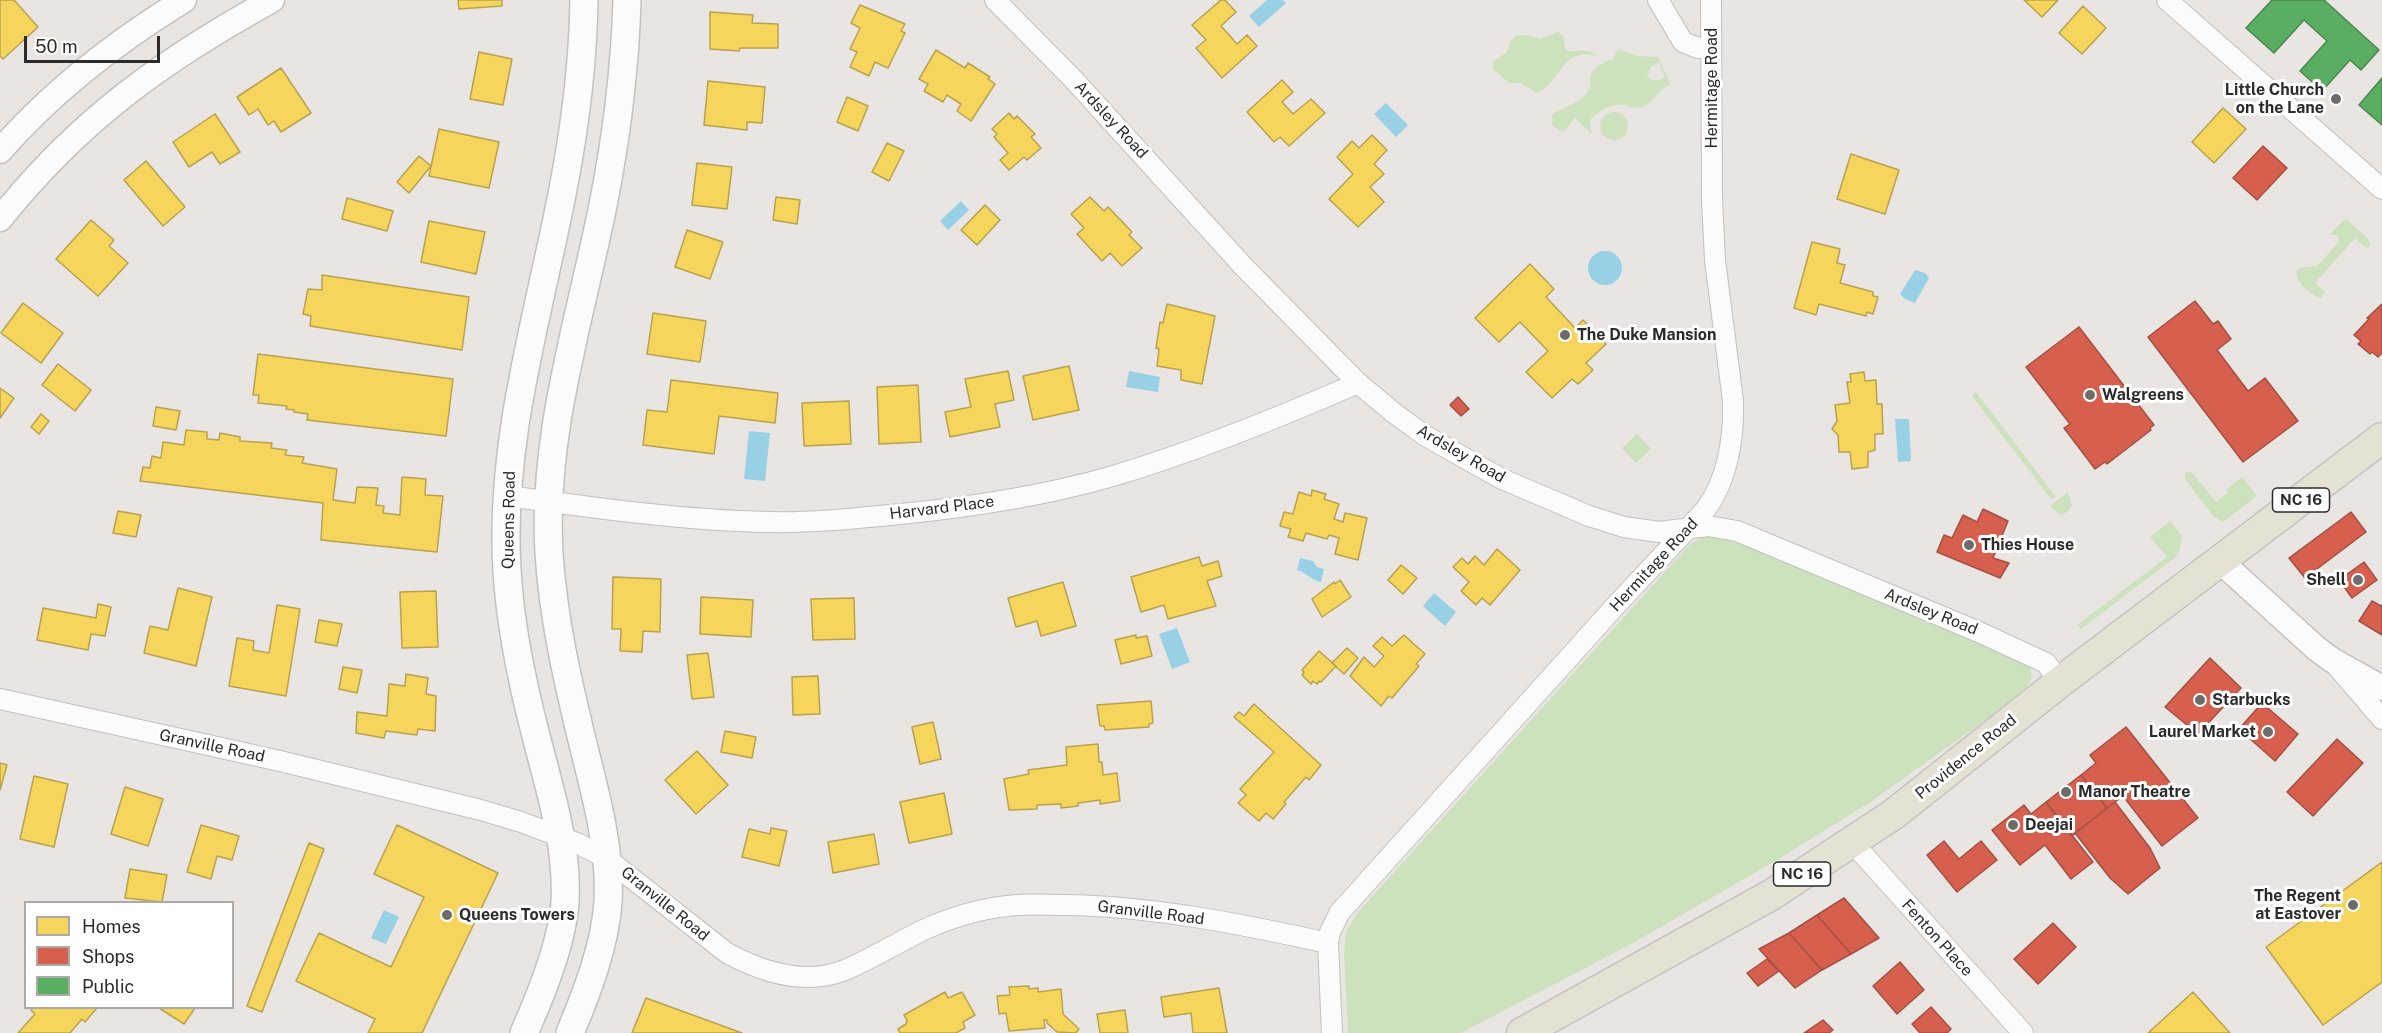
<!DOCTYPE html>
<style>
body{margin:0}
#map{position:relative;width:2382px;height:1033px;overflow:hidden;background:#e8e5e2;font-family:"Public Sans",sans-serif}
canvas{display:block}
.legend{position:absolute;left:24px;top:901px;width:210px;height:108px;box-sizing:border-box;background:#fff;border:2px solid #aaa;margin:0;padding:8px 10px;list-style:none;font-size:18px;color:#2b2b2b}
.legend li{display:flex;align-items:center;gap:12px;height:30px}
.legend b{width:30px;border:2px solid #aaa}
.scale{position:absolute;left:24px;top:36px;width:136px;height:27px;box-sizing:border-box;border:3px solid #2b2b2b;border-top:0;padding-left:8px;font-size:18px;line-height:21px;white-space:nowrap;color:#2b2b2b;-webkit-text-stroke:4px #fff;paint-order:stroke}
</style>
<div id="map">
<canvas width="2382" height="1033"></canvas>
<ul class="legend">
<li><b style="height:16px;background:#f6d55c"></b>Homes</li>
<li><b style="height:16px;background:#d6604d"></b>Shops</li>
<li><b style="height:16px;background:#5aae61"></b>Public</li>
</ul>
<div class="scale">50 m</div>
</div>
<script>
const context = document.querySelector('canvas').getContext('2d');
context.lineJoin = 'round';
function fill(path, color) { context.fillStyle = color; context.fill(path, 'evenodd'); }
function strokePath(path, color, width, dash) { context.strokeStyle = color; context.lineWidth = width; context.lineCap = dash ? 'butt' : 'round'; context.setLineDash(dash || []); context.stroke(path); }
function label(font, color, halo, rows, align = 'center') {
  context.font = font + ' "Public Sans",sans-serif'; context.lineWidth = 6; context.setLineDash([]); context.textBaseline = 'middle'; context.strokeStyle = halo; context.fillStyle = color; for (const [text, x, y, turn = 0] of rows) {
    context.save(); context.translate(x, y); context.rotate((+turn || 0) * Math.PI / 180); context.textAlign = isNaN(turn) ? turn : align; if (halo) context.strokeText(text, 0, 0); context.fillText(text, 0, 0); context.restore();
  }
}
fill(new Path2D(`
 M1558,32L1563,36L1565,48L1568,51H1590L1597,56C1558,46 1562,86 1536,92L1520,83H1509L1493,69V62L1507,52L1510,42L1516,36L1527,35L1540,39Z
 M1618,49L1637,56L1658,57L1671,85C1658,87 1655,103 1642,107C1635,109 1630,107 1624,105C1611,103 1598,111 1590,120L1591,134L1575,117L1566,130L1560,131L1552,125V115C1562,107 1577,105 1586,94C1598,79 1579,74 1609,60L1612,61ZM1659,62L1665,77C1659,80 1651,83 1647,75L1651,67Z
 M1600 126a14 14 0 1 1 28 0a14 14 0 1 1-28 0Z
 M2344,220H2347L2369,239L2370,246L2366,248L2355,238L2315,283L2325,292L2321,298C2310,295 2297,284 2296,272L2299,268L2317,266L2339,242L2338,236L2330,234Z
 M1976,392L2055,496L2051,499L1972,396Z
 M1637,434L1651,449L1636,463L1622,448Z
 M2188,471L2193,474L2216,502L2228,493L2226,490L2242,477L2257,496L2223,522L2213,516L2185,479V473Z
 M2068,492L2072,506L2067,512L2060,515L2050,506Z
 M2170,521L2182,536L2179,552L2176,557L2081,629L2077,625L2167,557L2150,537Z
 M1715,531L2025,655C2037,682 2032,681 2012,701L1869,803L1782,857L1633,943L1461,1033H1348L1344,953L1346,931L1359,911L1690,544Z`), '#cbe2bc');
fill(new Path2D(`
 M1267,0H1283L1286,3L1259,27L1249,16Z
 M1386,103L1408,125L1396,137L1374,114Z
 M961,201L969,210L948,230L940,221Z
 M1588 268a17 17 0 1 1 34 0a17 17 0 1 1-34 0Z
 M1915,270L1925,273L1929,278L1915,303L1905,299L1900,294Z
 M1129,371L1160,377L1158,392L1126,387Z
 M1895,419H1909L1911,461L1898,462Z
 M749,431L770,433L765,481L744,479Z
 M1300,558L1313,561L1317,567L1324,569L1321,582C1308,579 1308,573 1297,570Z
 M1434,593L1456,612L1445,626L1423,606Z
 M1177,628L1190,662L1172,669L1159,634Z
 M384,910L399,917L386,944L371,938Z`), '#98d1e6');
const homes = new Path2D(`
 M0,0H14L38,27L3,59L0,56Z
 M458,0H502V6L459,9Z
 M1221,0H1225L1236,12L1221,26L1237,44L1247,35L1257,46L1222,78L1196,48L1206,40L1192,25Z
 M2024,0H2058L2042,17Z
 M860,5L905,24L901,31L905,33L888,68L875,62L869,76L850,67L857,52L850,49L860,28L851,23Z
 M2083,6L2106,28L2082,54L2059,33Z
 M710,12L753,15L752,23L778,24V48H740L739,51L710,49Z
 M936,50L965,68L968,63L990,77L988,79L995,84L971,121L957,111L961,104L947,95L943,102L924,91L928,84L919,79Z
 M479,52L512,59L503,105L470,99Z
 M281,68L311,113L281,132L274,121L268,125L258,109L249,115L237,97Z
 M1282,80L1293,92L1282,102L1293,114L1311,99L1325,113L1289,146L1280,137L1274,142L1247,112Z
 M708,81L765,87L762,123L747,122V130L704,125Z
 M847,97L868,106L858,131L837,122Z
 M2223,108L2246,129L2214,163L2192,142Z
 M1009,113L1014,119L1017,116L1035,134L1031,137L1041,148L1027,160L1024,157L1009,170L1000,160L1008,153L994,137L997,134L992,129Z
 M215,114L240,152L220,164L212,152L189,167L173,142Z
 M439,129L499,142L489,188L429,176Z
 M1372,135L1387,150L1374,164L1384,174L1370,187L1384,202L1358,227L1329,199L1353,174L1337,157L1352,141L1359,148Z
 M887,143L904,151L889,181L872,172Z
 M1851,154L1899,170L1885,214L1837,199Z
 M419,156L431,166L409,193L397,182Z
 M146,161L185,207L163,226L124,180Z
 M697,163L732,167L727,209L692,205Z
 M776,197L800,200L797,224L773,220Z
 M1090,197L1104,211L1108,207L1132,232L1129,235L1142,248L1122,266L1110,253L1102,261L1077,234L1084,228L1071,214Z
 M347,198L393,211L387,231L342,219Z
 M985,205L1000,220L977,245L961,230Z
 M91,220L114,240L109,246L128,263L98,296L56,259Z
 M429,221L485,232L476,274L421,262Z
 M687,230L723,242L710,279L675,267Z
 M1812,242L1840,249L1837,263L1845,265L1840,283L1873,292V296L1878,297L1873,314L1867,312L1866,316L1819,304L1816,315L1794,308Z
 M1530,264L1554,289L1546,297L1575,328L1583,320L1606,344L1586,363L1593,370L1578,384L1572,379L1552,398L1526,372L1548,351L1520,322L1499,342L1475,318Z
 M322,275L469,297L462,350L310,326L311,316L303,314L308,289L322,290Z
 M23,303L63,333L41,363L1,333Z
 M1167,304L1215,316L1202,384L1181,380V370L1157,366L1159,349L1156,348L1160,322L1163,323Z
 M653,313L706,321L700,362L647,354Z
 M258,354L453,379L446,436L307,420L308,414L294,412V410L286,409L287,406L258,403L259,395H253Z
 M58,364L91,390L75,411L42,385Z
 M1069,366L1079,410L1033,420L1023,376Z
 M1008,371L1014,400L995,404L1000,427L950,437L945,412L971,407L965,379Z
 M1864,372L1865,381L1876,380L1877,404H1882L1883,434H1875V450L1868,452V467L1852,469L1850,452H1839L1838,435L1832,429L1837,421L1835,405L1850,403L1847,382H1851L1850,374Z
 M671,380L778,393L775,423L719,416L714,454L643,445L647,410L667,412Z
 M918,385L921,442L879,444L877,387Z
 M0,388L14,398L0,418Z
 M849,401L851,444L804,446L802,403Z
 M156,407L180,411L176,430L153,426Z
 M41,414L49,421L39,434L31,427Z
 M186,430L207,432V439L219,440L220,433L240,437V441L272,443L271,448L287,450L285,455L304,457L302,463L337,469L333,500L355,503L357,487L378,488L376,505L384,506L383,513L400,515L402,477L426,479L425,495L443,496L437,552L321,540L323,503L140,481L143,467L150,468L152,456L161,458L163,442L184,445Z
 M1312,490L1326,494L1324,499L1339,504L1334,519L1343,522L1345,513L1367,518L1358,560L1335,554L1339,538L1329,535L1327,539L1306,533L1303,541L1288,537L1291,529L1280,526L1284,512L1293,514L1299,492L1311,496Z
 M118,511L141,515L136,537L113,533Z
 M1497,549L1520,570L1490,605L1482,598L1476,605L1461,591L1469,582L1453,567L1462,558L1468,564L1475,556L1484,565Z
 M1199,557L1202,566L1218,561L1222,576L1207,581L1216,606L1168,619L1164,605L1141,612L1131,577Z
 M1401,565L1417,578L1403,594L1388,580Z
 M613,577L661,579L660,632L643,631L642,652L620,651L621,629H612Z
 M1340,580L1351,597L1322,617L1312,599L1334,582L1335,584Z
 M1063,582L1076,626L1041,636L1037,621L1016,627L1008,598Z
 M178,588L212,597L196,666L144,653L150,626L168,630Z
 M436,591L438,647L402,648L400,592Z
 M701,597L753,600L751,637L700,634Z
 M854,598L855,639L813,640L811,599Z
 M98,604L111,607L105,636L91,634L88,650L37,640L43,608L96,618Z
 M277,605L300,609L286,696L229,686L237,638L254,641L253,650L269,653Z
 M319,620L342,624L337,646L315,642Z
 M1136,635V638L1147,636L1152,656L1121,664L1115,640Z
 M1404,635L1425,654L1416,664L1419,666L1392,698L1389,696L1381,706L1350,676L1364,657L1374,667L1384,656L1373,646L1382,637L1392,646Z
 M1347,648L1358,658L1344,674L1332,663Z
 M1319,651L1336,666L1321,682L1319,681L1317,684L1313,681L1311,684L1302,675L1304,672L1302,670Z
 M708,653L714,697L692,699L687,655Z
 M343,667L362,670L357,693L339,689Z
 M406,674L428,678L426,694L436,696L435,731L418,729L417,735L386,731L384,738L356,733L357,712L387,716L389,684L405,686Z
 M818,676L820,714L793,715L792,677Z
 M1151,701L1153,723L1149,724V727L1105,730L1104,726H1100L1097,705Z
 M1254,704L1321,765L1309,780L1306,777L1284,802L1286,804L1273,819L1266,813L1259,821L1238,803L1246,795L1240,789L1274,752L1234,717L1239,712L1244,716Z
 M933,722L941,759L920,764L912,727Z
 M725,731L756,737L752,758L721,752Z
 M1098,744L1099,762H1102L1103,775L1117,773L1120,801L1100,804V800L1078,803V806L1061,808V804L1037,805V809L1009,810L1004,779L1029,774L1028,770L1067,765L1066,747Z
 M697,751L728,785L696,814L665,780Z
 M0,763L7,765L0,790Z
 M34,776L68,784L54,847L20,839Z
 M125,787L163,799L148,846L111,834Z
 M944,793L952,834L909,843L900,802Z
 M201,825L239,836L232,860L217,856L211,879L187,872Z
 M397,825L498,873L422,1033H368L375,1019L296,981L319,933L391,967L424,897L374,874Z
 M771,828L787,831L779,866L742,857L749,829L770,834Z
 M874,834L879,864L833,873L828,842Z
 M309,843L324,849L262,1012L247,1006Z
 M2382,862V982L2323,1025L2266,947Z
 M130,869L167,875L162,902L125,898Z
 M1029,986V989L1038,988V992L1061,989L1063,1014L1079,1029L1076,1033L1057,1032L1047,1023V1020H1044L1045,1028L1009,1031L1006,1013L999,1014L997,996L1010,995L1009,987Z
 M1219,988L1227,1033H1193L1191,1013L1164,1017L1161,997Z
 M945,992L948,998L962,992L975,1015L963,1022L965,1028L956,1033H900L898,1029L906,1024L907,1020L904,1015Z
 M2193,992L2230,1033H2148Z
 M646,998L742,1033H632Z
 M33,1008H97L85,1022L82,1019L70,1033H18L35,1014L31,1010Z
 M159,1008H195L184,1024Z
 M1125,1010L1128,1033H1100L1097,1014Z`);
fill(homes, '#f6d55c');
strokePath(homes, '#b9a24d', 1.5);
const shops = new Path2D(`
 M2263,146L2287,168L2257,200L2233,178Z
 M2195,301L2213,324L2218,321L2231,339L2217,350L2248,391L2265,378L2298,421L2243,462L2148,337Z
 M2382,304V353L2378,357L2372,352L2370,354L2358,344L2361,341L2354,335L2369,319L2367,318Z
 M2079,327L2154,425L2150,428L2151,430L2107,464L2105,462L2095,469L2064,428L2070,424L2026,367Z
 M1458,397L1469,409L1461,416L1450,405Z
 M1983,509L2008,521L1993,558L2009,563L2000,578L1937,552L1944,535L1952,538L1963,515L1977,522Z
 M2351,512L2366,532L2305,578L2289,558Z
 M2364,562L2377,580L2352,598L2339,580Z
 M2372,601L2381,606L2382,605V635L2359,621Z
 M2210,658L2241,688L2198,734L2165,707Z
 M2262,703L2298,734L2275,761L2239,729Z
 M2126,727L2198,818L2162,846L2123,796L2107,808L2081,775L2096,763L2090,755Z
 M2337,739L2363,763L2313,816L2287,792Z
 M2081,775L2107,808L2072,836L2046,802Z
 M2046,802L2093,862L2071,879L2045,845L2020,865L1992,830L2024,805L2031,814Z
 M2115,802L2150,848L2160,868L2128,894L2110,878L2075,833Z
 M1944,841L1959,859L1981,841L1997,860L1957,892L1927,855Z
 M1844,898L1879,938L1851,954L1817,915Z
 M1817,915L1851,954L1822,970L1789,933Z
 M2053,923L2076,947L2038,984L2014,959Z
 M1789,933L1822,970L1795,988L1759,949Z
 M1767,959L1779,971L1758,986L1747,973Z
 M1900,962L1924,990L1897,1014L1873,986Z
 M1931,1007L1951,1029L1947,1033H1920L1912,1024Z
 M1823,1020L1833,1030L1829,1033H1804Z`);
fill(shops, '#d6604d');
strokePath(shops, '#a35043', 1.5);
const public = new Path2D(`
 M2272,0H2324L2379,50L2361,70L2350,60L2322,91L2300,71L2327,41L2304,20L2274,53L2246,28Z
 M2382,78V125L2359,105Z`);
fill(public, '#5aae61');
strokePath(public, '#4c8751', 1.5);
const minor = new Path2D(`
 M995,0L1074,80L1243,266L1358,383L1394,413L1424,435L1500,478L1589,516L1624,527L1659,532L1708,526L1737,531L1979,632L2046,663L2060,682
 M1658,0L1683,42L1698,48L1711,47
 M2167,0L2382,189
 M508,496C595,508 681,520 768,522C809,523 850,519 890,515C965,508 1041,497 1113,476C1197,451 1278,418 1358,383
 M2335,664L2382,719
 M0,699L280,761L481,810L521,822L577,843L606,858L727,953C762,972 805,986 845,970C874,958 901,940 930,927C958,915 988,907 1018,905C1033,904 1048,905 1063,905C1153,906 1241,924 1328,943
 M1852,842L2023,1033
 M1332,1033L1328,943L1330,932L1340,912L1619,602L1706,509C1728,479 1734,437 1733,401L1715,260L1712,199L1711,0`);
const tertiary = new Path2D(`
 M0,151C53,90 116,42 184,0
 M0,219C79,120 162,61 272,0
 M2220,561L2317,649L2332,660L2382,688`);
const secondary = new Path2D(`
 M524,1033C541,995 562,944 565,902C568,845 550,791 536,736C522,682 510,626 507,570C499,440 539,315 563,189C575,127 583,63 584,0
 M570,1033C587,992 605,946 608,902C611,847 595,793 582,740C567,678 553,617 549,553C542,437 579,323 602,210C616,141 625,70 627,0`);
const primary = new Path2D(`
 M1522,1033L1771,895L1894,814L2060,682L2382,438`);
strokePath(minor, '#c2c1c1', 22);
strokePath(tertiary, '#c2c1c1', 27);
strokePath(secondary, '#c2c1c1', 30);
strokePath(primary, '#c5c3c2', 33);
strokePath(minor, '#fcfbfb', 20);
strokePath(tertiary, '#fcfbfb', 24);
strokePath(secondary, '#fcfbfb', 27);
strokePath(primary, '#e5e2d4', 30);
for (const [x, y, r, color] of [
 [2336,99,6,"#6d6c6b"],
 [1565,335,6,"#6d6c6b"],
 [2090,395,6,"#6d6c6b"],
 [1969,545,6,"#6d6c6b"],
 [2358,580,6,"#6d6c6b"],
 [2200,700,6,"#6d6c6b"],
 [2268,732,6,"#6d6c6b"],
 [2066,792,6,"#6d6c6b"],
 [2013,825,6,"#6d6c6b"],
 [2353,905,6,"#6d6c6b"],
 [447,915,6,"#6d6c6b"]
]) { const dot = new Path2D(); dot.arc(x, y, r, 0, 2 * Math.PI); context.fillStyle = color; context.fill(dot); strokePath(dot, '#fff', 2); }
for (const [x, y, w] of [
 [2301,500,57],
 [1802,874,57]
]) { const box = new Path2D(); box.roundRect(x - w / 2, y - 12, w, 24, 4.5); context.fillStyle = '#fff'; context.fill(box); strokePath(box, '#2b2b2b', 1.5); }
label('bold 15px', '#2b2b2b', null, [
 ["NC 16",2301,500],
 ["NC 16",1802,874]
]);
label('16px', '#2b2b2b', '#fff', [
 ["Hermitage Road",1712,88,-90],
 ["Ardsley Road",1111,120,47],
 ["Ardsley Road",1461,454,30],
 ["Harvard Place",942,508,-7],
 ["Queens Road",509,520,-89],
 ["Hermitage Road",1654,565,-47],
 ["Ardsley Road",1931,612,22],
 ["Granville Road",212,746,12],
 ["Providence Road",1966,757,-39],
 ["Granville Road",665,904,39],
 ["Granville Road",1151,913,7],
 ["Fenton Place",1937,938,48]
]);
label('bold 16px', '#2b2b2b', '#fff', [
 ["Little Church",2324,90,"right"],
 ["on the Lane",2324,108,"right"],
 ["The Duke Mansion",1577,335],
 ["Walgreens",2102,395],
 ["Thies House",1981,545],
 ["Shell",2346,580,"right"],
 ["Starbucks",2212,700],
 ["Laurel Market",2256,732,"right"],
 ["Manor Theatre",2078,792],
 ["Deejai",2025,825],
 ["The Regent",2341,896,"right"],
 ["at Eastover",2341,914,"right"],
 ["Queens Towers",459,915]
], 'left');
</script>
